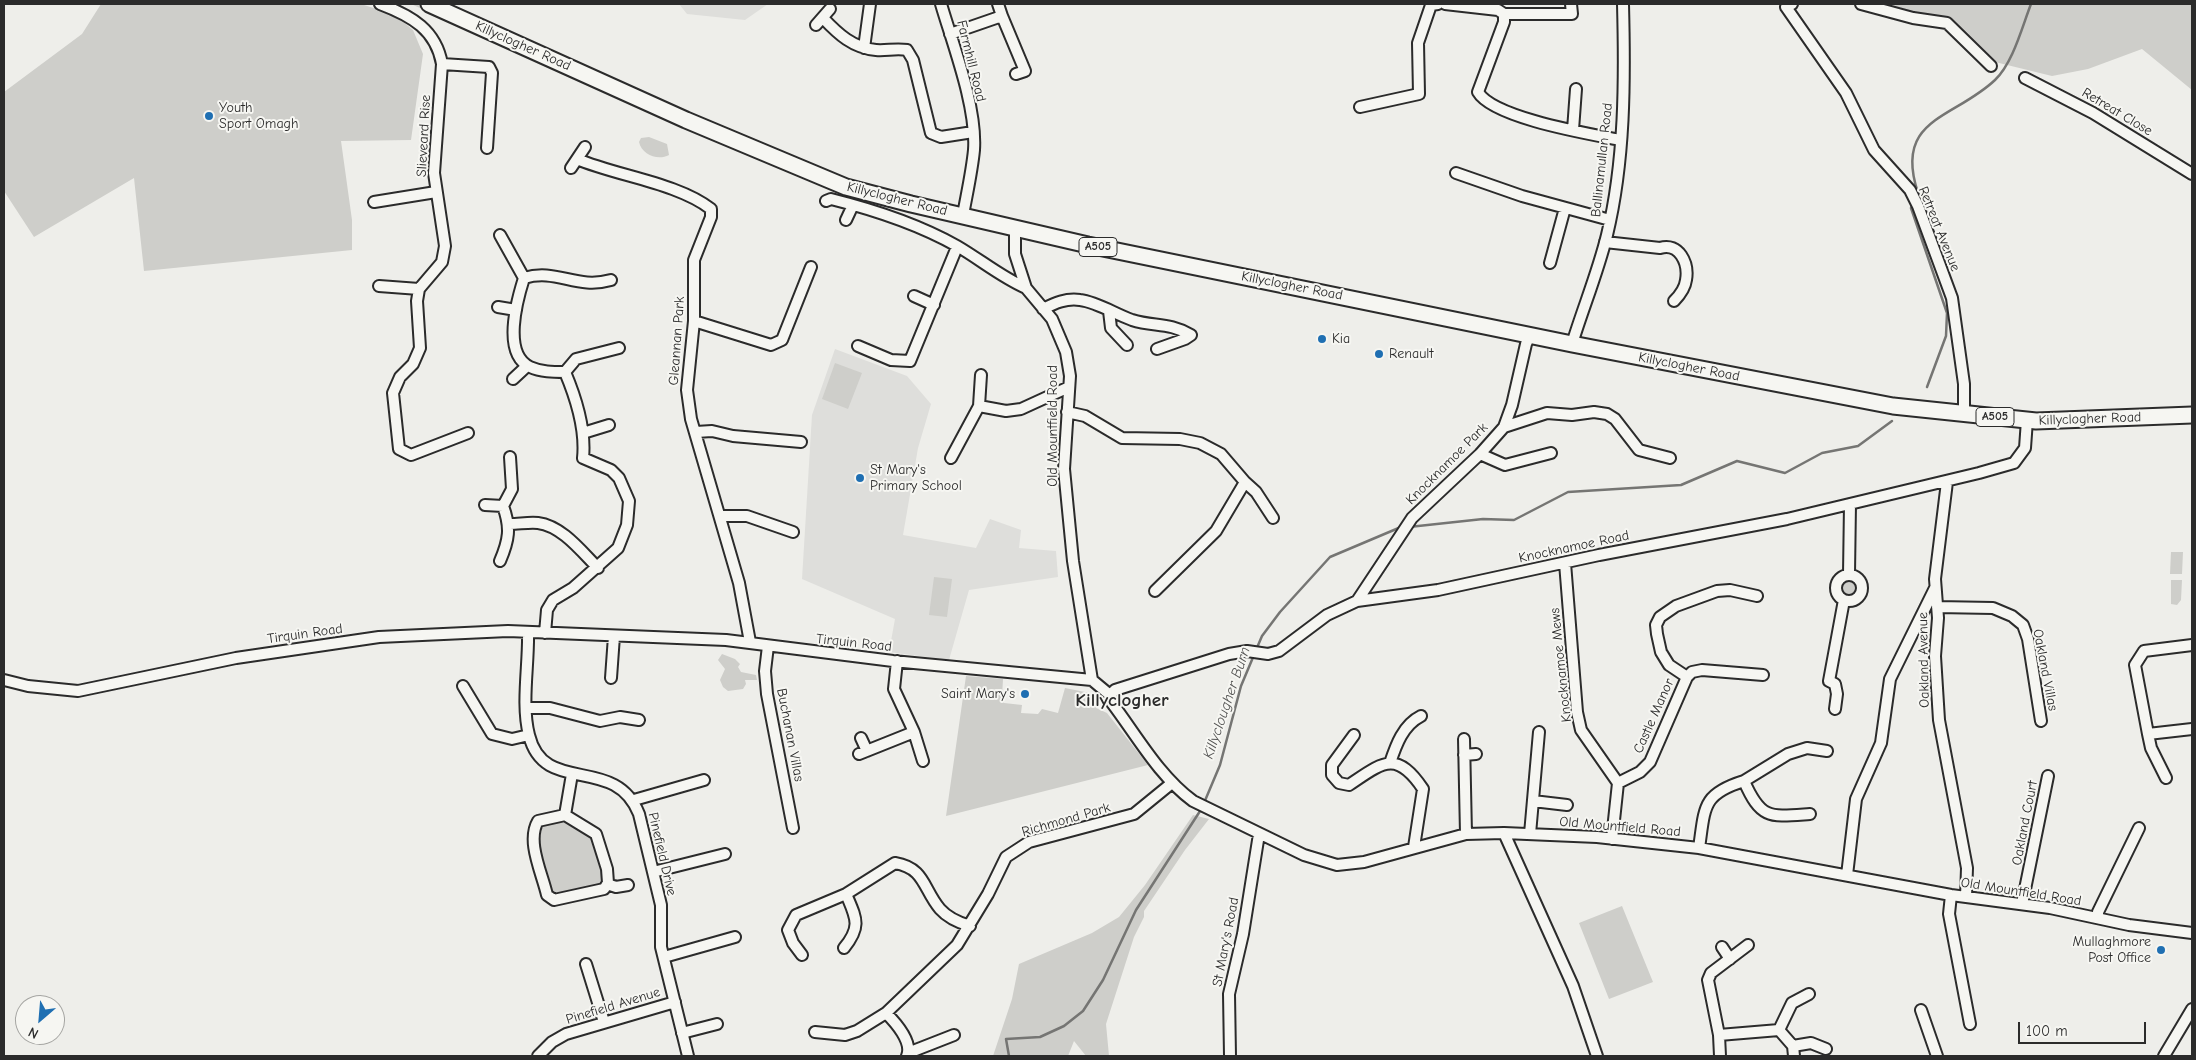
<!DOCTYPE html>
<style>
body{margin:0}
#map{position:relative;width:2196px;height:1060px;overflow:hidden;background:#eeeeea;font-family:"Comic Neue",sans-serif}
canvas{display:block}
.frame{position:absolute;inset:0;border:5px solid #2b2b2b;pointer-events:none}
.north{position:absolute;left:15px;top:995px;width:50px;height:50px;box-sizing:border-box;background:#f6f6f2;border:1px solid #a5a5a2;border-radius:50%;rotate:207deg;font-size:14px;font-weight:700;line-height:20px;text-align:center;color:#2b2b2b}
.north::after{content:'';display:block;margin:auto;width:18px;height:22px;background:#1f6fb2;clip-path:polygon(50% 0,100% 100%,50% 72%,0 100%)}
.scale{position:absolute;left:2018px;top:1022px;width:128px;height:22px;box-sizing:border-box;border:2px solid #2b2b2b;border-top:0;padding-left:6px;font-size:15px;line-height:18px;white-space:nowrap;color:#2b2b2b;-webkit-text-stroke:4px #f6f6f2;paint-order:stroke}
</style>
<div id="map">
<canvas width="2196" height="1060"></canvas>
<div class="frame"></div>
<div class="north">N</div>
<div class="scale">100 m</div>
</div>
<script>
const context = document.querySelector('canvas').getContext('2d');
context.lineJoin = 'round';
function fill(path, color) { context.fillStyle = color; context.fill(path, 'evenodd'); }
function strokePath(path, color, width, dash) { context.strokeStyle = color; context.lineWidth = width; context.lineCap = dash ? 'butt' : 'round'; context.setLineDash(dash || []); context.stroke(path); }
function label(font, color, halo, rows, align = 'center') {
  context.font = font + ' "Comic Neue",sans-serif'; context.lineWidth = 4; context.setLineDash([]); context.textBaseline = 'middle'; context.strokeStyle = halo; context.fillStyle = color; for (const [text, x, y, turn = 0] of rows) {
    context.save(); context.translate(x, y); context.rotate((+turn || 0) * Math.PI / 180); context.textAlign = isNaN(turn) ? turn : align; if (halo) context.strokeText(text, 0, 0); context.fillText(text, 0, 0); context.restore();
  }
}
fill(new Path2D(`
 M679,4H768L745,20L687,14Z
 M835,349L907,376L931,404L918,448L903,535L976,548L990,519L1021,530L1019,548L1056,551L1058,577L969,590L949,660L889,652L895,619L802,579L812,415Z`), '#dededb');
fill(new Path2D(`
 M101,4H361L395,15L413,30L423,54L411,140L341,141L352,220V250L144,271L134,178L34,237L4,191V92L82,34Z
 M411,4H416L678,124Z
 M1875,4H2192V90L2142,49L2088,69L2052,76L1995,62L1948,20Z
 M649,137L667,144L669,155C658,161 642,155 639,142L641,138Z
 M835,363L862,373L848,409L822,399Z
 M2171,552H2183L2182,574H2170Z
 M934,577L952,579L947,617L929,615Z
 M1841 587a8 8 0 1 1 16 0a8 8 0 1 1-16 0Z
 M2171,580H2182L2181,600L2177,605L2171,604Z
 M722,654L735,659L740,664L738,667L741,672L756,675L757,680H745L746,684L743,689L728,691L723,687L720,680L725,669L718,660Z
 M966,676L1003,679L1002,697L1004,703L1022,705L1021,713L1038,714L1042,709L1058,713L1065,688L1090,693L1100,700L1096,708L1107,713L1148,765L946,816Z
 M1193,815L1209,819L1185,850L1144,911V917L1134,937L1106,1024L1109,1056H1086L1074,1041L1068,1056H993L1012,999L1019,964L1092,933L1119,917L1145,885Z
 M558,821C597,832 594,842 603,878L599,884L559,895L551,893L537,840C538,826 546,824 558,821Z
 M1622,906L1653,982L1609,999L1579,923Z`), '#cececa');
strokePath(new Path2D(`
 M1917,196L1918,193C1893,118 1954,119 1995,80C2013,63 2022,27 2031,4
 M1913,203L1911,208L1947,313L1946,336L1927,387
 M1409,527L1483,519L1514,520L1568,492L1681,485L1737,461L1785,473L1822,453L1858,446L1892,421
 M1256,650L1262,636L1280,612L1330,557L1401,527
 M1204,803L1220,765L1241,686L1254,655
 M1009,1056L1006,1039L1040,1037L1064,1026L1083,1011L1103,980L1136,910L1202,808`), '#757573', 2.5);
const minor = new Path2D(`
 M380,4C412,16 436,30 442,64L434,173L445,246L442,262L419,289L417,301L420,348L413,364L400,377L393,393L399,449L411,455L468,433
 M941,4C953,45 977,107 974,150C972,171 967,193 963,215
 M1445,4L1498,10L1504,14V22L1478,92C1493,118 1590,134 1620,140
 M1792,4L1786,7L1846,93L1874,150L1910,190L1918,206L1952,298L1964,384V415
 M1861,4L1913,18L1947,23L1991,66
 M1504,14H1572L1571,4
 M1002,16L1025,71L1016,74
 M823,18C838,34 853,48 876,50C886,51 896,48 907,50L913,60L931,133L941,137L973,132
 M816,25L830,9
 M950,34L1002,16L998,4
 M864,48L870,4
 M442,64L489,67L492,73L487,148
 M2025,78L2093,113L2192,174
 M1360,107L1419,94L1418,43L1431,5L1438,4
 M1573,130L1576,89
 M577,159C617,176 678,183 711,209V217L694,260V321L687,390L691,419L739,583L750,642
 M571,168L585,147
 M1456,173L1522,196L1610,220
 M826,201L831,199C875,210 918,224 957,246C981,260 1001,277 1026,288
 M374,202L436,192
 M846,220L853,205
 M1015,227V254L1026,288L1052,319L1066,352L1070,376L1064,469L1073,561L1092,680L1110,695
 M500,235L524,278C517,300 502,354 530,367C541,372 553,372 565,372
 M1605,242L1660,248C1679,242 1689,263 1686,280C1685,288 1680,295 1674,301
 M1550,263L1565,208
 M524,278C557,268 576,290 611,280
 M379,286L419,289
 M914,296L934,305
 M498,307L516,310
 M1043,309C1055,303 1066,298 1080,300C1097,302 1115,314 1132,320C1154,327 1169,322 1191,335L1185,339L1157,349
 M1109,311L1111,328L1127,345
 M694,321L771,345L782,340L811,267
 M1572,344C1583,308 1598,272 1607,235C1625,161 1625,80 1623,4
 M858,346L891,360L910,361L957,247
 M513,379L527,366
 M979,406L1006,411L1021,409L1069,387
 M1067,412L1085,416L1122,438L1180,439L1200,443L1221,454L1245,482L1216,531L1155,591
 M1504,427L1547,413L1572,415L1594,412L1607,414L1615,419L1639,450L1670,458
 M696,432L712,431L733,436L801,442
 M583,433L609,425
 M1480,454L1505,465L1551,453
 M951,458L979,406L981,375
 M1245,482L1256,492L1273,518
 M1947,482L1935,579L1938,618L1935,656L1939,720L1967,868L1966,897
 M485,505L503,506
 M721,516H747L793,532
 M510,524C519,524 529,522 538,523C562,526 581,551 598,568
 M500,561C509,540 511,528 503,506L512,489L510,457
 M1565,563L1577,712L1581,730L1618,783
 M1849,574L1850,504
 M1836 588a13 13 0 1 1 26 0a13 13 0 1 1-26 0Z
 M1357,601L1412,518L1480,454L1504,427L1512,405L1526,344L1530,335
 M1937,607L1993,608L2012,616L2023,625L2028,639L2041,721
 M528,632C529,664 521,704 529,735C544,797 615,753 639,814L661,905V947L688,1056
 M545,633L547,610L553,600L573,588L618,548L627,525L629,501L619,478L611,470L583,458C586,429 576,398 565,372L576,359L619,348
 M2192,645L2144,651L2135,665L2148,734L2192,729
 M768,646L765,671L767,694L793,828
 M897,661L894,689L914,732L923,761
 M1687,677L1669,665L1661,652L1657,634L1656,625L1660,617L1676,606L1717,591L1730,590L1757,596
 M611,678L614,636
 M4,680L28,686L78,691L236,658L379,637L508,631L726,640L893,661L1092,680
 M463,686L492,734L512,739L529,735
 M1110,695L1112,703C1137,736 1159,776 1193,801L1304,855L1337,865L1364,862L1466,834L1504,833L1597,837L1699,848L1951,895L2050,908L2129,925L2192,933
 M1110,695L1115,690L1229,654L1247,651L1268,654L1279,651L1327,615L1357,601L1438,590L1599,555L1787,519L1979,473L2014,463L2025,448L2027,420
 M527,708H550L600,721L620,717L639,720
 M1835,709L1837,694L1835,684L1829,681L1844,600
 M2148,734L2151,748L2166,778
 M1354,735L1332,765V775L1339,783L1349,785C1382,763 1396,749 1423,789L1414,847
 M861,738L867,751
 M1464,739L1466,834
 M859,754L914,732
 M1464,755L1476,754
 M1390,763C1396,745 1403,725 1421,716
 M1744,781L1788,754L1807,748L1827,751
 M634,800L704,780
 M1533,801L1567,805
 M565,815L596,834L607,869L608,883L604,889L554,900L547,895C542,873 526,841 538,821L565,815L572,774
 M1504,833L1573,986L1597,1056
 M1530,834L1539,732
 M1612,839L1618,783L1640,772L1650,762L1687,677L1692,672L1702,670L1763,675
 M1699,848C1705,807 1702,794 1744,781C1761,820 1770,817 1810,814
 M653,872L725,854
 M1847,875L1856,799L1881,743L1890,679L1935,588
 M607,884L616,887L628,885
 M1951,895L1949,914L1970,1024
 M2022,904L2048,776
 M2098,918V912L2139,828
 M1722,947L1730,959
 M844,948C862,926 856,918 846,894
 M802,955L793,943L788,930L796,915L846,894L895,863C925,868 923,889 940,909C947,917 960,923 970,926
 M664,957L735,937
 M586,964L604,1022
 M1921,1010L1937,1056
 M886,1013C895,1022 913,1042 907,1056
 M1779,1030L1792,1003L1809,994
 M815,1032L845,1035L857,1031L886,1013L957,945L988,894L1006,857L1029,842L1134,814L1172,783
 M682,1033L717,1024
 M1719,1035L1779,1030L1793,1046L1794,1056
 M1793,1046L1811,1043L1826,1049
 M908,1053L954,1035
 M538,1056L552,1042L566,1034L675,1002
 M1230,1056L1229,994L1243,934L1259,834
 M1720,1056L1719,1035L1708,980L1711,973L1748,945
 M2164,1056L2192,1009`);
const highway = new Path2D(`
 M429,4L686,120L846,187L911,204L1088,245L1572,344L1893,406L2036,421L2192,415`);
strokePath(minor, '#2b2b2b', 14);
strokePath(highway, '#2b2b2b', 19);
strokePath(minor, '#f6f6f2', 10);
strokePath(highway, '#f6f6f2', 15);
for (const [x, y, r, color] of [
 [209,116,5,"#1f6fb2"],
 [1322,339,5,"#1f6fb2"],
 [1379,354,5,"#1f6fb2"],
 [860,478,5,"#1f6fb2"],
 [1025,694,5,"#1f6fb2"],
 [2161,950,5,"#1f6fb2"]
]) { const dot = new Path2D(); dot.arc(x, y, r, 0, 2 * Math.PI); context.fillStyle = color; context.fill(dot); strokePath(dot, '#f6f6f2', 2); }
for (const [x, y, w] of [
 [1098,247,38],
 [1995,417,38]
]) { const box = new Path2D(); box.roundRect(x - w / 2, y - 9.5, w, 19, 4); context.fillStyle = '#f6f6f2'; context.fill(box); strokePath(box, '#2b2b2b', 1); }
label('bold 12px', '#2b2b2b', null, [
 ["A505",1098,247],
 ["A505",1995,417]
]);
label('14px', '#2b2b2b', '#f6f6f2', [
 ["Killyclogher Road",523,46,24],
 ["Farmhill Road",971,61,76],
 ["Retreat Close",2117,112,31],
 ["Slieveard Rise",424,136,-87],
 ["Ballinamullan Road",1602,160,-84],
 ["Killyclogher Road",897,199,14],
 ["Retreat Avenue",1939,229,68],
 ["Killyclogher Road",1292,286,11],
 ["Gleannan Park",677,341,-86],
 ["Killyclogher Road",1689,367,11],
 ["Killyclogher Road",2090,419,-2],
 ["Old Mountfield Road",1053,426,-90],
 ["Knocknamoe Park",1447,464,-45],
 ["Knocknamoe Road",1574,547,-12],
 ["Tirquin Road",305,634,-8],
 ["Tirquin Road",854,643,6],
 ["Oakland Avenue",1924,660,-91],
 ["Knocknamoe Mews",1561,665,-96],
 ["Oakland Villas",2045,670,79],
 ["Castle Manor",1654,716,-66],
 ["Buchanan Villas",790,735,79],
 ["Richmond Park",1066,820,-16],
 ["Oakland Court",2025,823,-79],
 ["Old Mountfield Road",1620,827,5],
 ["Pinefield Drive",662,854,77],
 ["Old Mountfield Road",2021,892,9],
 ["St Mary's Road",1226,942,-79],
 ["Pinefield Avenue",613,1006,-17]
]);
label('14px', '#2b2b2b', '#f6f6f2', [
 ["Youth",219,108],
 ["Sport Omagh",219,124],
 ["Kia",1332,339],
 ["Renault",1389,354],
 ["St Mary's",870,470],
 ["Primary School",870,486],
 ["Saint Mary's",1015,694,"right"],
 ["Mullaghmore",2151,942,"right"],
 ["Post Office",2151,958,"right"]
], 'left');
label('italic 15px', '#565655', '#f6f6f2', [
 ["Killyclougher Burn",1227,703,-71]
]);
label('bold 19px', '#2b2b2b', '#f6f6f2', [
 ["Killyclogher",1122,701]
]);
</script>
